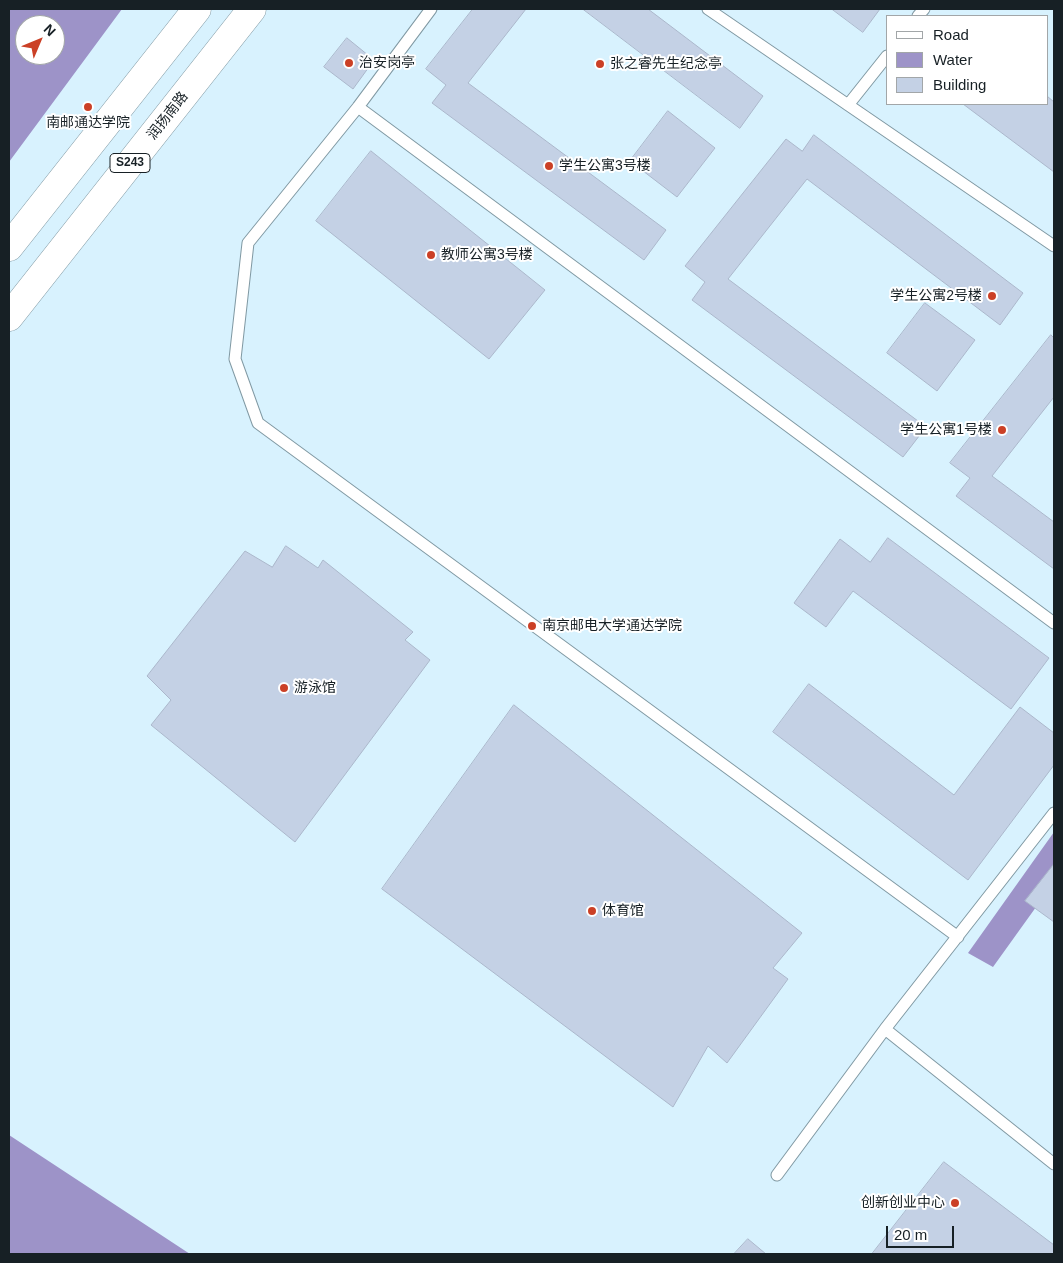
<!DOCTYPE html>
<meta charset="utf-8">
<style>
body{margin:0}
#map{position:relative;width:1063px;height:1263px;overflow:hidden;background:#d8f2fe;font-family:Helvetica,sans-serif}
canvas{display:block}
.frame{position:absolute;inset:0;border:10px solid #172025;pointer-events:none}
.legend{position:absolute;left:886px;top:15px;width:162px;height:90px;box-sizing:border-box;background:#fff;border:1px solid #a2a6a8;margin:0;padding:6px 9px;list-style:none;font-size:15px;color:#172025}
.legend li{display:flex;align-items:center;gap:10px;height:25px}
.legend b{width:25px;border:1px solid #a2a6a8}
.north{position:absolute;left:15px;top:15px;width:50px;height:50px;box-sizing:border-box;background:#fff;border:1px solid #a2a6a8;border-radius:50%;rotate:45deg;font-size:14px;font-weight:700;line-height:20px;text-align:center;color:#172025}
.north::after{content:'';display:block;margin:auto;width:18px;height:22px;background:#cb4026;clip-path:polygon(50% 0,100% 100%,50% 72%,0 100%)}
.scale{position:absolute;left:886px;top:1226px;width:68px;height:22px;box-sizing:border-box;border:2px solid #172025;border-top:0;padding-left:6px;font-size:15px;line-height:18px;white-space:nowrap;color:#172025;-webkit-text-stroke:4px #fff;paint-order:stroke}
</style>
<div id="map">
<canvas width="1063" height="1263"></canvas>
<div class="frame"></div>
<ul class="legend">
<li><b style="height:6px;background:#fff"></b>Road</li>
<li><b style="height:14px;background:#9d93c8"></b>Water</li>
<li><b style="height:14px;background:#c4d1e5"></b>Building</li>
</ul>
<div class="north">N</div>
<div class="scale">20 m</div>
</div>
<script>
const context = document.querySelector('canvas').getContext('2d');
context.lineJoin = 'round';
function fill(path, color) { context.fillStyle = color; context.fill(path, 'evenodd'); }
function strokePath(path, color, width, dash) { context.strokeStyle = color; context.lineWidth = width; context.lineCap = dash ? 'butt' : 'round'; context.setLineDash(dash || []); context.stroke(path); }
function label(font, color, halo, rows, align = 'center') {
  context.font = font + ' Helvetica,"Noto Sans SC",sans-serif'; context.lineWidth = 4; context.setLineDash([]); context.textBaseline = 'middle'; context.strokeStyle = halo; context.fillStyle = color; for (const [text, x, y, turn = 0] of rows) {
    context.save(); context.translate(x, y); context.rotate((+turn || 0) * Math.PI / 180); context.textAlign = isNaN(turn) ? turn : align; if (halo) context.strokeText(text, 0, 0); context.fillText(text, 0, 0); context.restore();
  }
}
fill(new Path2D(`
 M9,9H122L9,162ZM25,25H55V55H25Z
 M1054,832V882L993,967L968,953Z
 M9,1135L190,1254H9Z`), '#9d93c8');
const building = new Path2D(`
 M473,9H526L468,83L666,230L644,260L432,103L446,85L426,69Z
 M583,9H648L763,96L740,128Z
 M832,9H880L863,32Z
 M347,38L374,60L353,89L324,67Z
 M1047,96L1054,102V172L963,104H1047Z
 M668,111L715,148L677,197L630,161Z
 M814,135L1023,293L1000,325L807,179L728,279L926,427L903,457L692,300L705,282L685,266L786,139L802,151Z
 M371,151L545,290L489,359L316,221Z
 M925,303L975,340L937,391L887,353Z
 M1051,335L1054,338V397L992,476L1054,522V569L956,496L970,478L950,463Z
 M888,538L1049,658L1011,709L853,591L826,627L794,603L840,539L870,562Z
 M286,546L318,568L323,560L413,632L405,640L430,660L295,842L151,725L171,700L147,676L245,551L272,567Z
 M809,684L954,795L1020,707L1054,733V765L968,880L773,732Z
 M514,705L802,933L773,968L788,979L727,1063L708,1046L673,1107L382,889Z
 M1054,864V922L1025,901Z
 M944,1162L1054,1245V1254H872Z
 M748,1239L766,1254H734Z`);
fill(building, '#c4d1e5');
strokePath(building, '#abb7cb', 1);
const lane = new Path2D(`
 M431,9L358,107L248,243L235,359L258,423L958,937
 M708,9L1054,246
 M918,16L924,9
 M848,105L887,56
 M358,107L1054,623
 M885,1029L1054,1164
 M777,1175L885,1029L1054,813`);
const primary = new Path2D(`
 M9,247L197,9
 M9,317L252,9`);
strokePath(lane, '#8099a3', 13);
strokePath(primary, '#8099a3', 29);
strokePath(lane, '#fff', 11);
strokePath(primary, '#fff', 28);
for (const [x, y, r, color] of [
 [349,63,5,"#cb4026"],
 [600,64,5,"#cb4026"],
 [88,107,5,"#cb4026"],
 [549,166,5,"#cb4026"],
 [431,255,5,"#cb4026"],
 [992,296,5,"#cb4026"],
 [1002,430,5,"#cb4026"],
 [532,626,5,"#cb4026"],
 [284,688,5,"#cb4026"],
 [592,911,5,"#cb4026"],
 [955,1203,5,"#cb4026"]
]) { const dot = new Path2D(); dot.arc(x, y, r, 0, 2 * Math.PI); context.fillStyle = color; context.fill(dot); strokePath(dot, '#fff', 2); }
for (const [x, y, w] of [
 [130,163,40]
]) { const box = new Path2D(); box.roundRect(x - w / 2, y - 9.5, w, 19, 4); context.fillStyle = '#fff'; context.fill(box); strokePath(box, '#172025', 1); }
label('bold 12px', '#172025', null, [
 ["S243",130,163]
]);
label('14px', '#172025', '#fff', [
 ["治安岗亭",359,63],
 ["张之睿先生纪念亭",610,64],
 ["南邮通达学院",88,123,"center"],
 ["学生公寓3号楼",559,166],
 ["教师公寓3号楼",441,255],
 ["学生公寓2号楼",982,296,"right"],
 ["学生公寓1号楼",992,430,"right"],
 ["南京邮电大学通达学院",542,626],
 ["游泳馆",294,688],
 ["体育馆",602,911],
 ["创新创业中心",945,1203,"right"]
], 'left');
label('14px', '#172025', '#fff', [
 ["润扬南路",168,116,-52]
]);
</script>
